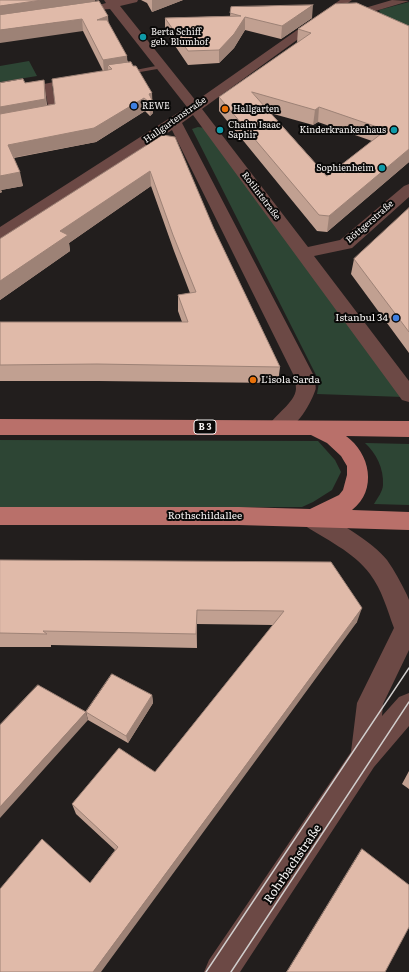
<!DOCTYPE html>
<meta charset="utf-8">
<style>
body{margin:0}
canvas{display:block;background:#221e1d}
</style>
<canvas width="409" height="972"></canvas>
<script>
const context = document.querySelector('canvas').getContext('2d');
context.lineJoin = 'round';
function fill(path, color) { context.fillStyle = color; context.fill(path, 'evenodd'); }
function strokePath(path, color, width, dash) { context.strokeStyle = color; context.lineWidth = width; context.lineCap = dash ? 'butt' : 'round'; context.setLineDash(dash || []); context.stroke(path); }
function label(font, color, halo, rows, align = 'center') {
  context.font = font + ' Literata,serif'; context.lineWidth = 4; context.setLineDash([]); context.textBaseline = 'middle'; context.strokeStyle = halo; context.fillStyle = color; for (const [text, x, y, turn = 0] of rows) {
    context.save(); context.translate(x, y); context.rotate((+turn || 0) * Math.PI / 180); context.textAlign = isNaN(turn) ? turn : align; if (halo) context.strokeText(text, 0, 0); context.fillText(text, 0, 0); context.restore();
  }
}
fill(new Path2D(`
 M409,2V28L382,16L379,10Z
 M29,61L37,76L0,82V66Z
 M198,127L205,128L404,397L317,394L319,383L316,375L192,129Z
 M0,440L318,441L335,460L341,472L332,490L313,502L302,507L0,508Z
 M365,443L409,444V505L374,504C377,499 383,491 383,485C384,468 376,453 365,443Z`), '#2d4534');
fill(new Path2D(`
 M161,65L163,66V68L123,75L120,73Z
 M69,79L71,80V82L52,86L57,114L53,116L43,117V113L49,112L44,84Z`), '#6c4945');
fill(new Path2D(`
 M104,0H138L137,2L120,6L196,101L340,0H352L202,109L308,247L340,240L404,186L409,184V197L352,248L314,256L409,381V402L402,400L193,115L182,123L314,376C314,381 317,387 315,391C309,408 291,438 271,432L268,427C274,415 295,403 296,389C296,385 295,380 294,376L172,130L6,237L0,239V227L187,107L110,9L96,10L94,8L96,6L106,3Z
 M392,0L409,1L362,15L356,12L358,10Z
 M310,509C331,516 374,543 387,560C395,571 401,583 407,595L409,600V650L383,704L382,716L399,697L409,693V726L374,767L240,972H204L209,960L351,752L357,703L394,628C387,609 382,590 370,574C354,552 325,539 302,524L299,518L302,512Z`), '#6c4945');
fill(new Path2D(`
 M0,419L409,421V437L346,436C370,453 378,490 352,510L409,512V530L239,525H0V507H239L310,509L339,495L343,490L347,475V466L341,456L327,443L311,435H0Z`), '#b9706a');
strokePath(new Path2D(`
 M206,972L409,668
 M231,972L409,702`), '#d1cecd', 1.5);
fill(new Path2D(`
 M0,0H95V2L108,16V22L128,62L152,99L153,113L150,116L145,111L96,142L14,158L23,186L1,190L2,192L0,193L25,83L44,80L47,105L55,104L103,71L83,31Z
 M141,0H183L152,12L147,3Z
 M231,7L312,18L281,39L245,30L234,48L219,63L188,65L165,31V18L230,16Z
 M409,26V162L327,232L317,231L219,111V97L297,43L298,29ZM270,113L313,125L318,122L372,141L327,176Z
 M163,135L214,229L280,367L278,383L99,381H0V322H182L178,311V295L190,293L174,251L151,186L69,243L70,251L0,300V239Z
 M409,208V353L351,274L354,259Z
 M0,560L357,622L90,883L115,850L76,814L72,804L155,772L273,625L197,624V648L51,645V647H0Z
 M152,695L153,703L128,743L88,720L86,712Z
 M409,771V789L402,784Z`), '#c1a091');
fill(new Path2D(`
 M42,0H95V4L0,19V6Z
 M152,0H183L152,12Z
 M313,5L312,18L281,39L282,26Z
 M108,16L109,28L97,20Z
 M245,17V30L234,48L219,63V50Z
 M82,19L83,31L0,43V30Z
 M127,56L128,69H112L108,65V72H104L103,60Z
 M44,80L47,112L0,120V107Z
 M152,93L153,113L150,116L149,102V94Z
 M144,98L145,111L96,142L11,158L8,145Z
 M319,107L318,122L313,125L315,110Z
 M409,149V162L327,232L329,216Z
 M150,171L151,186L69,243L70,251L0,300V281L60,231Z
 M20,172L23,186L1,190L2,192L0,193V176Z
 M362,608L357,622L101,972H93Z
 M197,610V648L196,634Z
 M152,695L153,703L128,743L126,736Z
 M86,712L88,720L0,818V807Z`), '#9d8276');
const building = new Path2D(`
 M0,0H42L0,6Z
 M99,1L108,16L97,20H107L127,56L103,60L82,19L0,30V15Z
 M357,3L409,26V149L329,216L319,215L219,97L311,33L298,29L335,4ZM252,92L315,110L319,107L386,130L327,176Z
 M313,5L282,26L245,17L234,34L219,50L188,51L165,18L241,16L230,13L231,7Z
 M131,62L133,66H136L152,93L149,94L152,100L149,102L144,98L94,128L8,145L20,172L0,176V114L55,104L52,79L108,70L112,69L108,65Z
 M23,79L25,83L44,80L45,99L0,107V83Z
 M163,135L175,137L214,229L280,367L97,364L0,365V322H188L178,295L196,292L173,235L150,171L60,231L68,235L0,281V239Z
 M409,208V332L354,259Z
 M0,560L331,562L362,608L93,972H0V889L42,839L90,883L118,847L72,804L119,748L155,772L284,611L197,610L196,634L43,631L47,634L0,633Z
 M112,674L152,695L126,736L86,712Z
 M38,685L86,712L0,807V725Z
 M362,849L409,885V927L385,972H287Z`);
fill(building, '#e0baa9');
strokePath(building, '#9d8276', 1);
for (const [x, y, r, color] of [
 [143,37,4,"#0f9aa8"],
 [134,106,4,"#3f7fe0"],
 [225,109,4,"#e8710a"],
 [220,130,4,"#0f9aa8"],
 [394,130,4,"#0f9aa8"],
 [382,168,4,"#0f9aa8"],
 [396,318,4,"#3f7fe0"],
 [253,380,4,"#e8710a"]
]) { const dot = new Path2D(); dot.arc(x, y, r, 0, 2 * Math.PI); context.fillStyle = color; context.fill(dot); strokePath(dot, '#0a0908', 1.5); }
label('9px', '#f7f4f3', '#0a0908', [
 ["Berta Schiff",151,32],
 ["geb. Blumhof",151,42],
 ["REWE",142,106],
 ["Hallgarten",233,109],
 ["Chaim Isaac",228,125],
 ["Saphir",228,135],
 ["Kinderkrankenhaus",386,130,"right"],
 ["Sophienheim",374,168,"right"]
], 'left');
label('9px', '#f7f4f3', '#0a0908', [
 ["Hallgartenstraße",175,120,-35],
 ["Rotlintstraße",261,196,53],
 ["Böttgerstraße",370,222,-41]
]);
for (const [x, y, w] of [
 [205,427,22]
]) { const box = new Path2D(); box.roundRect(x - w / 2, y - 7, w, 14, 3); context.fillStyle = '#0a0908'; context.fill(box); strokePath(box, '#f7f4f3', 1); }
label('bold 9px', '#f7f4f3', null, [
 ["B 3",205,427]
]);
label('10px', '#f7f4f3', '#0a0908', [
 ["Istanbul 34",388,318],
 ["L'isola Sarda",261,380,"left"]
], 'right');
label('10px', '#f7f4f3', '#0a0908', [
 ["Rothschildallee",205,516]
]);
label('12px', '#f7f4f3', '#0a0908', [
 ["Rohrbachstraße",293,864,-56]
]);
</script>
